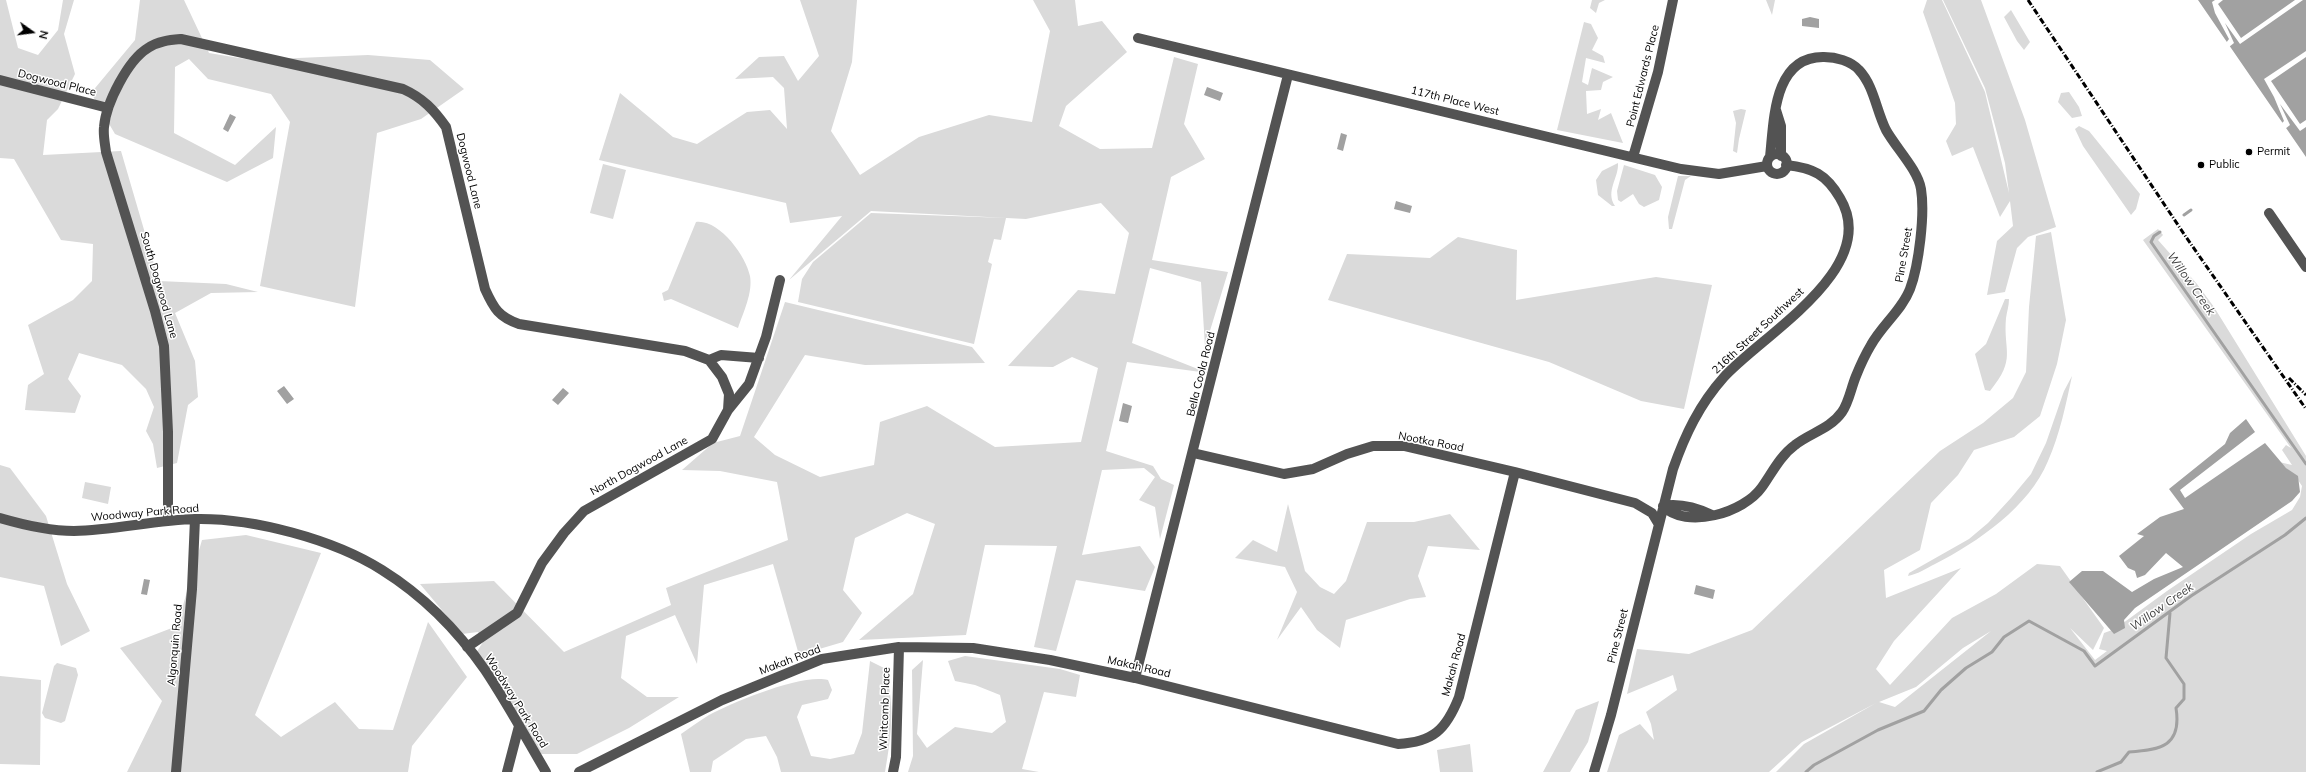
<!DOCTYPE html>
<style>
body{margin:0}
#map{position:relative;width:2306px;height:772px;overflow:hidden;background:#fff;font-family:Mulish,sans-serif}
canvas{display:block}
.north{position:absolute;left:12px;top:12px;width:40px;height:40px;-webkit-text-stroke:3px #fff;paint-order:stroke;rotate:104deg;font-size:11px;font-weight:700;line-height:16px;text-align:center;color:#000}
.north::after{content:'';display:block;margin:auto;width:14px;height:18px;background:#000;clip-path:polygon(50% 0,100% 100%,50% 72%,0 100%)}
</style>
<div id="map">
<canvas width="2306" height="772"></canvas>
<div class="north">N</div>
</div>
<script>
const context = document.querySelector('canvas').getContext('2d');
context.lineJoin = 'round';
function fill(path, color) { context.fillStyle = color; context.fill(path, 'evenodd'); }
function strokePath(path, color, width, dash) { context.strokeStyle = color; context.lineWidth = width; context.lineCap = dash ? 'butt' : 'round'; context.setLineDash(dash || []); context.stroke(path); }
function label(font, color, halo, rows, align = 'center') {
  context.font = font + ' Mulish,sans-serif'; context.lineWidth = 3; context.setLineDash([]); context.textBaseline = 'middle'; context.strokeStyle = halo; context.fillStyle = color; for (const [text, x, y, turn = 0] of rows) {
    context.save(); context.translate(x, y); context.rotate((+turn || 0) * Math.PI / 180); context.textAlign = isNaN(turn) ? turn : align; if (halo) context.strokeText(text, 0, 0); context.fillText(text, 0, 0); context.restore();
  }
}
fill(new Path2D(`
 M0,0H6L18,48L38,55L58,30L63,0H74L64,34L75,74L58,109L47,120L43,155L121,151L159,281L226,284L258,292L211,293L175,313L195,361L198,397L188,405L177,463L157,468L153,444L146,431L154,407L146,389L122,365L79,353L68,379L81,396L75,413L25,410L28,385L44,374L28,325L73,300L92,281L93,244L61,240L14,159L0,158Z
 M140,0H184L209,53L251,60L368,55L430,60L464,89L421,119L377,133L355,307L260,286L290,122L271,94L208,79L189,59L175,67L174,133L235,165L276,127L273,158L227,182L115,134L91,93L135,40Z
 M800,0H857L852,62L831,131L860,175L919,137L989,115L1032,122L1050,31L1033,0H1075L1078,26L1102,21L1127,52L1066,106L1059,126L1100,149L1152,148L1174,57L1198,64L1184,124L1205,159L1171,177L1152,260L1228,272L1205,347L1201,282L1150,268L1132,343L1208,373L1127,362L1106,451L1153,466L1161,479L1174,485L1160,539L1155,507L1139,500L1155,477L1144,468L1102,470L1082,555L1140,546L1155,567L1145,591L1076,580L1056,651L1034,647L1057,546L985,545L966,635L859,640L913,594L935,524L907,513L855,538L843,590L862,613L843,642L799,655L773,564L704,585L697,664L675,615L626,636L621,678L647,697H679L629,728L577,754H541L476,653L483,642L478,632L462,634L420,584L494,581L564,652L671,605L666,588L788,540L777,482L720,471L682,470L713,443L740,436L785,302L972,347L985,363L865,365L805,355L754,437L775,455L820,477L874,465L880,422L927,406L995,447L1081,442L1098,368L1072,357L1053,367L1008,366L1078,290L1115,294L1129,233L1101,203L1026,219L871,211L789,280L842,216L790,223L786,203L599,160L620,93L673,137L697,144L747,112L770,110L787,129L784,88L773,77L735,79L759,57L784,56L798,81L819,56Z
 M1592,0H1605L1599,3L1596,13L1590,8Z
 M1766,0H1775L1772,15Z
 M1927,0H1942L1985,92L2009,193L2005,163L1985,88L1943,0H1981L2025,120L2056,227L2028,237L2017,248L2005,292L1987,295L1997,241L2013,226L2010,201L2000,217L1973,147L1952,156L1946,141L1956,124L1955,103L1923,12Z
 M2011,10L2030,42L2024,50L2017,41L2004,17Z
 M1584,22L1591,24L1598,38L1592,50L1603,56L1605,63L1586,58L1582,82L1588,85L1592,68L1613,77L1603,82L1601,90L1586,91L1587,114L1601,109L1598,120L1611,113L1623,143L1557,130Z
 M2069,92L2079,107L2082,116L2072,118L2058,102L2061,93Z
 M1741,109L1746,110L1739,139L1737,153L1733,151L1736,123L1733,111Z
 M2079,126L2089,131L2140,194L2136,209L2131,215L2083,146L2075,129Z
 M1618,163C1619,178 1605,191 1615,206H1612L1598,195L1596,180L1602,171Z
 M603,164L626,170L613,219L590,213Z
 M1624,165L1655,175L1662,187L1659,200L1644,207L1639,204L1633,194L1621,202L1618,200L1617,191Z
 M1678,176H1691L1685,180L1672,229H1669L1668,217Z
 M871,213L1006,218L1001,240L994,239L988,262L992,264L974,344L798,302L802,279L813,262Z
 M696,222C719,219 746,256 750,276C753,293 743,313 738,328L671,299L664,301L662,293L668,290Z
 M2158,229L2163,235L2158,240L2197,284L2214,307L2306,456V772H1776L1804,744L1876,703L1802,742L1769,772H1607L1619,735L1640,724L1654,740L1651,724L1646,712L1677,690L1673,675L1627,694L1637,649L1689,654L1752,630L1940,451L1983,423L2013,398L2026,372L2029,307L2036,236L2051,232L2066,320L2057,364L2040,416L2014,437L1974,450L1958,475L1931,503L1920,550L1884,570L1886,598L1961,568L1894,641L1876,669L1890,685L1952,618L1996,594L2037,564L2060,566L2104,628L2093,650L2070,628L2095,660L2107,651L2099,649L2104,633L2115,629L2167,591L2251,534L2292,510L2300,497L2302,486L2296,477L2279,462L2292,465L2282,450L2286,445L2291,448L2143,240ZM1991,631L1895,707L1879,702L1916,687L1963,648Z
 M1458,237L1517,250L1516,300L1656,277L1712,285L1684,409L1641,401L1549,362L1328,300L1347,254L1430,258Z
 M2005,299H2009C2009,306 2007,311 2006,318C2003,352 2017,358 1990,391L1985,390L1975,354L1986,344Z
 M2072,376C2066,404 2060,434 2048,461C2029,507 1978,542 1935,564C1927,568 1918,574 1908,576L1909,573L1969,539L1988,523L2011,498L2031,474L2046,443L2064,391Z
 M0,465L10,468L46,516L67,584L90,631L61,646L44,586L0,577Z
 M85,482L111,487L108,504L82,498Z
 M1288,504L1305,571L1320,587L1334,594L1346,581L1367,522H1414L1450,514L1480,550L1428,546L1418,576L1426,597L1410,599L1346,620L1340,648L1317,630L1301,607L1277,640L1297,592L1285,567L1235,558L1253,540L1277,552Z
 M246,535L321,553L255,715L281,737L335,702L359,729L393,730L428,622L467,677L412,746L408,772H127L162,701L120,648L177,626L202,540Z
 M965,656L1060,669L1080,675L1076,697L1044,692L1022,769L1039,772H908L913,756L912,670L923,660L917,734L927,748L955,727L992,733L1006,722L1000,695L975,685L955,681L948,661Z
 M870,661L884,668C896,701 891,738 885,772H781L777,757L766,736L746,739L713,761L711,772H690L681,734C690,728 699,721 709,715C733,702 803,673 828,680L832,690L828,699L802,705L797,717L811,756L830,759L854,754L862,733Z
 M57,663L76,668L78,675L65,721L61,723L45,718L42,713L54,666Z
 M0,676L41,680L40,765L0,764Z
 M1599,701L1588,742L1570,772H1543L1576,710Z
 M1470,744L1473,772H1440L1437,750Z`), '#dadada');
fill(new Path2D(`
 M2198,0H2306V157Z
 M1810,17L1819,19V28L1802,26V19Z
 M1207,87L1223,93L1220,101L1204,95Z
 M230,114L236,117L228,132L223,129Z
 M1341,133L1347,135L1343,151L1337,149Z
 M1396,201L1412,206L1410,213L1394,209Z
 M284,386L294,399L287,404L277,391Z
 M563,388L569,393L558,405L552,400Z
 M1123,403L1132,406L1128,423L1119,421Z
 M2246,419L2255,432L2180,490L2185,498L2265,443L2286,468L2298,476L2300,492L2292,501L2135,608L2124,620L2125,628L2114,634L2069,582L2082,571H2103L2132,592L2154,579L2183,567L2166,553L2145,575L2137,578L2135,571L2128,568L2119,556L2144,536L2137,534L2160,517L2184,509L2169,489L2225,444L2230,433Z
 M144,579L150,580L147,595L141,594Z
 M1696,585L1715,590L1713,599L1694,594Z`), '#a1a1a1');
fill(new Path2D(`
 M2215,0H2223L2218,4L2241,38L2295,0H2303L2240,44L2225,23L2234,43L2229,47L2226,43L2229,39L2215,13L2212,2Z
 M2306,51V57L2271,81L2300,124L2306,120V127L2300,131L2280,104L2290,125L2285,129L2281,124L2284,121L2274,97L2264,79Z`), '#fff');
strokePath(new Path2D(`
 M2184,215L2191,210
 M2160,232L2154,236L2151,242L2306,464
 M1806,772L1814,765L1878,730L1924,711L1941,690L1966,668L1992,652L2004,637L2029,621L2084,651L2095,666L2191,596L2285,535L2306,518
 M2097,772L2121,762L2129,752C2161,750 2182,746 2176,708L2184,699V684L2166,658L2170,613`), '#a1a1a1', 3);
strokePath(new Path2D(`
 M1138,38L1681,169L1719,174L1767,166
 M0,80L108,108
 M1776,110L1781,126V156
 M1767 164a10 10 0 1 1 20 0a10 10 0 1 1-20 0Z
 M1633,157L1658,72L1673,0
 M2269,213L2306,267
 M709,360L721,355L759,358
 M1193,453L1284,474L1313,469L1347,454L1373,446H1404L1515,472L1635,503L1652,513L1658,523
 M1663,506C1686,530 1744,513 1762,487C1772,473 1780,456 1795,445C1810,433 1830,429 1842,412C1849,402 1851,388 1856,376C1860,366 1865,355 1871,345C1882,325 1902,310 1910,289C1919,265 1925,214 1921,189C1918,170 1896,148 1886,130C1876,110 1874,86 1859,70C1851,61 1836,57 1824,57C1773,56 1774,121 1770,157
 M1663,506C1679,503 1697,508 1712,515
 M0,518C24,525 49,531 74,531C115,530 155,520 196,519C253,518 333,539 382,570C422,595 458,631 485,670C507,703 526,738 546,772
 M168,521V432L164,346L155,311L106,152C105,144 103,135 104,127C106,103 128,60 148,48C158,41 170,40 181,39L403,89C423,98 434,110 446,127L485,289C494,309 499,317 519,324L685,351L709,360L722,377L729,394L728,410
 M467,647L517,613L542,563L564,533L584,511L712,439L728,410L749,384L766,337L780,280
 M1135,678L1288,75
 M176,772L192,589L195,519
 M507,772L519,726
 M579,772L722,700L822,659L899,647L973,648L1050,660L1135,678L1398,744C1433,742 1446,730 1459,697L1515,472
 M893,772L896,757L899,647
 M1594,772L1611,715L1673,469C1685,435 1699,405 1724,377C1762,335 1882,268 1840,198C1826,174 1813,168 1786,165`), '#535353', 10);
strokePath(new Path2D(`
 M2028,0L2186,237L2306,409
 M2289,378L2306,395`), '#000', 3, [6, 2, 1, 2]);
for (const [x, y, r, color] of [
 [2249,152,4,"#000"],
 [2201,165,4,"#000"]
]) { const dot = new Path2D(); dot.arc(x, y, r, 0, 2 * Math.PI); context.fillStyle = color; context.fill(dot); strokePath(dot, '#fff', 1.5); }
label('11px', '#000', '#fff', [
 ["Point Edwards Place",1643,76,-76],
 ["Dogwood Place",57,83,14],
 ["117th Place West",1455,101,14],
 ["Dogwood Lane",469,171,76],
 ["Pine Street",1904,255,-80],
 ["South Dogwood Lane",159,285,74],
 ["216th Street Southwest",1758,331,-43],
 ["Bella Coola Road",1201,374,-76],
 ["Nootka Road",1431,442,11],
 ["North Dogwood Lane",639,466,-29],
 ["Woodway Park Road",145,513,-5],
 ["Pine Street",1618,636,-76],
 ["Algonquin Road",175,645,-85],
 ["Makah Road",790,660,-21],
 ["Makah Road",1454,665,-75],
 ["Makah Road",1139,667,13],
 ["Woodway Park Road",516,701,58],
 ["Whitcomb Place",885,709,-88]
]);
label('11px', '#000', '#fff', [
 ["Permit",2257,152],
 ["Public",2209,165]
], 'left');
label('italic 12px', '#424242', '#fff', [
 ["Willow Creek",2191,284,55],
 ["Willow Creek",2162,607,-35]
]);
</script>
